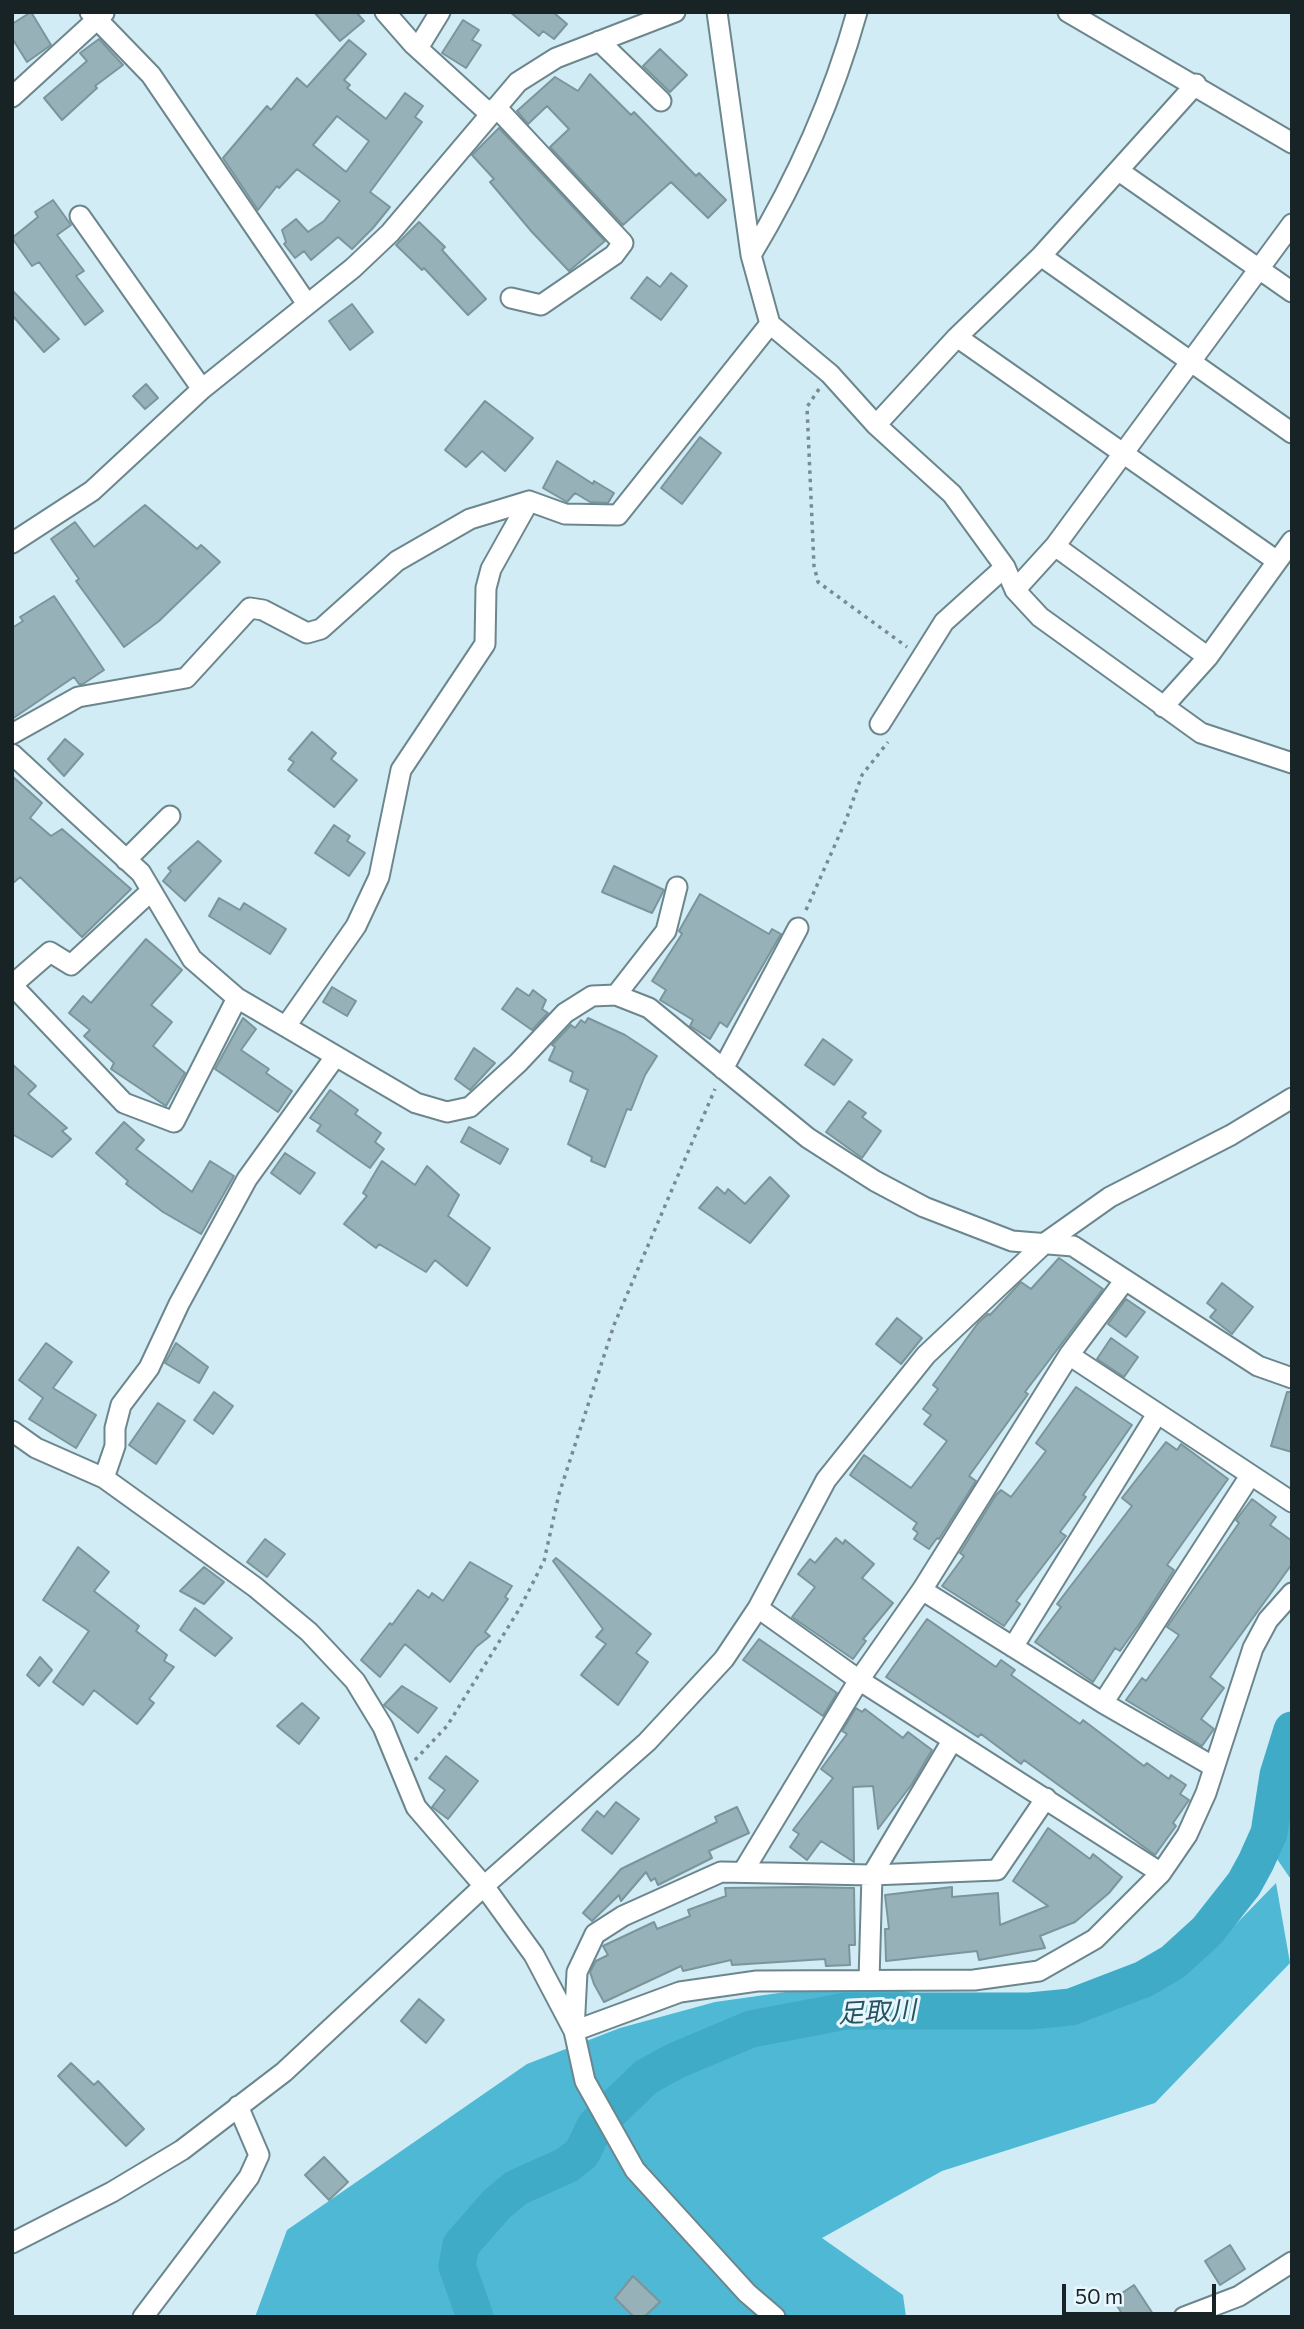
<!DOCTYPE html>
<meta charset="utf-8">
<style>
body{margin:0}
#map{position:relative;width:1304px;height:2329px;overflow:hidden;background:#d1ecf5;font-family:Commissioner,sans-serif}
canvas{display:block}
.frame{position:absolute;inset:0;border:14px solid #182326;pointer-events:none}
.scale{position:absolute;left:1062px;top:2284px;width:154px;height:32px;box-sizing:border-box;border:4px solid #182326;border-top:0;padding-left:9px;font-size:21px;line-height:24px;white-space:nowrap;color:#182326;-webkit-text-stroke:5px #e7f7fd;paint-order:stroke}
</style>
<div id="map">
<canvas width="1304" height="2329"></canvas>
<div class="frame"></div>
<div class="scale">50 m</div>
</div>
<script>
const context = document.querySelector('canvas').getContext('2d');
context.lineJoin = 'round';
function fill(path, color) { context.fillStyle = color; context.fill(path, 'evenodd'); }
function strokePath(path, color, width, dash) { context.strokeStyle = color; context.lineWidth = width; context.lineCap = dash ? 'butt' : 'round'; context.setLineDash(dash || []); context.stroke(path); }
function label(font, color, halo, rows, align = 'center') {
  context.font = font + ' Commissioner,"Noto Sans JP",sans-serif'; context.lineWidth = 6; context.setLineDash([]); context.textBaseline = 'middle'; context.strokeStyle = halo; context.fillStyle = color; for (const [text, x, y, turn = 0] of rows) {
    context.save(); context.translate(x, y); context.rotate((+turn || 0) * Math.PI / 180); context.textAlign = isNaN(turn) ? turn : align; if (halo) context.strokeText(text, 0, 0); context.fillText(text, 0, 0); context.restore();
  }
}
fill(new Path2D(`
 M1292,1810V1881L1277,1859Z
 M1276,1883L1290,1963L1155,2103L942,2171L822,2238L903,2295L906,2317H255L287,2230L527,2064L620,2028L715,2002L786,1992L894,1989L1069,2026L1197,1964Z`), '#4eb8d5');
strokePath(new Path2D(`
 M475,2317L457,2266L461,2245L497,2204L516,2188L567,2165L582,2153L595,2126L646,2077L675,2061L751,2029L846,2011H1030L1071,2007L1144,1979L1173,1962L1207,1931L1244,1884L1256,1862L1269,1833L1278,1775L1292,1730`), '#3fabc7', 37);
const building = new Path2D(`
 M31,12L51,45L27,62L12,38V24Z
 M314,12H356L364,21L340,41Z
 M510,12H553L567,24L554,39L543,31L539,36Z
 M463,20L479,30L472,40L481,45L466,68L442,53Z
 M99,39L123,65L95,86L97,88L62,120L44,98L87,61L80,53Z
 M349,40L366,54L344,80L350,85L347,88L386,119L405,93L423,106L415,117L422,122L370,192L390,207L373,228L352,249L338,237L311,260L304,251L295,258L284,244L286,242L282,230L296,219L308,232L324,221L340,201L297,169L279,188L277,186L258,210L223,158L267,106L271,110L297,78L307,87ZM337,116L369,141L346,172L313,145Z
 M660,49L687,75L670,92L643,66Z
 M590,74L631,115L634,112L696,176L699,173L726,200L708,218L671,182L623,225L550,147L569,129L547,106L528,124L517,111L555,77L578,91Z
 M499,128L605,241L569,271L532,232L490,182L494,179L472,155Z
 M53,200L71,225L57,235L84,271L76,276L103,311L85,325L39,262L32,266L12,238L38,217L35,212Z
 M419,222L445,247L442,250L486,299L468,315L424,268L422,270L396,245Z
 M671,273L687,286L661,320L631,298L647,277L660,287Z
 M12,290L59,339L44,352L12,315Z
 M352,304L373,332L350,350L329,321Z
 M146,384L158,398L145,409L133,396Z
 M485,401L533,438L505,471L482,451L466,467L445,450Z
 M700,437L721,453L682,504L661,488Z
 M557,461L593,484L594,481L614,493L608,503L590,502L575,493L567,502L543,488Z
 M145,505L197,549L201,545L220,562L159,621L124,647L76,581L79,579L51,539L75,522L94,547Z
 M54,596L104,670L83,684H79L74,677L12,719V628L23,621L20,617Z
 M312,732L336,753L331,759L357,780L334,807L288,770L294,762L289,759Z
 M65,739L83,754L64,776L48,759Z
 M12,776L42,803L30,818L51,836L62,829L131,889L82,937L20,877L12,884Z
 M334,825L350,836L347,841L365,853L349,876L315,853Z
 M198,841L221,861L185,901L163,881L171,871L168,868Z
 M614,866L664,890L652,913L602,892Z
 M700,894L769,934L772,929L781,934L727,1027L720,1022L710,1039L690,1026L693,1020L660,1000L666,990L652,981L682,934L679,931Z
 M219,898L240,910L244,903L286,929L270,954L209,916Z
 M146,939L182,970L151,1005L172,1022L153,1046L185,1073L166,1106L111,1069L114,1063L84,1036L90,1030L69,1013L83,996L91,1003Z
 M332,987L356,1001L347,1016L323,1002Z
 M517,988L529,996L533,990L546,1000L542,1009L548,1013L532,1030L502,1009Z
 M243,1018L256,1029L241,1050L269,1069L266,1073L292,1091L278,1112L215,1069Z
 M588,1018L625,1035L657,1056L645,1075L631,1110L627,1109L605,1167L591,1161L592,1157L568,1144L588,1090L570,1081L573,1072L549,1060L555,1047L552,1045L571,1025L575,1028L581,1020L585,1023Z
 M823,1039L852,1060L834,1085L805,1065Z
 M474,1048L495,1063L470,1090L455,1079Z
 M12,1064L36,1086L28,1094L67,1128L62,1131L71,1139L52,1157L12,1134Z
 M330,1090L358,1110L355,1114L381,1133L375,1142L384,1149L370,1168L317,1131L321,1125L310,1118Z
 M849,1101L866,1113L862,1117L881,1131L862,1158L826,1132Z
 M124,1122L144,1140L136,1149L192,1192L210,1161L234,1176L201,1234L163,1212L126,1184L128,1181L96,1153Z
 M469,1127L508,1149L500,1164L461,1142Z
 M285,1153L315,1173L300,1194L271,1173Z
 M382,1161L415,1185L427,1166L459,1195L448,1216L490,1248L467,1286L435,1260L426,1272L379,1244L376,1248L344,1224L367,1196L363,1193Z
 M770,1177L789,1196L750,1243L699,1208L717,1187L725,1194L728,1189L745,1204Z
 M1059,1258L1103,1289L1025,1392L1028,1394L969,1476L976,1481L939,1539L937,1538L929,1549L914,1539L918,1533L913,1529L917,1523L850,1475L864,1455L911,1488L947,1441L924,1424L931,1415L923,1409L938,1389L933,1385L978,1323L988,1314L990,1315L1021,1282L1031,1289Z
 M1222,1283L1253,1307L1232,1334L1210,1317L1216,1310L1207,1303Z
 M1126,1299L1145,1312L1126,1337L1108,1324Z
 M897,1318L922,1338L901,1364L876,1344Z
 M1111,1338L1138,1357L1124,1377L1097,1359Z
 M46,1343L72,1362L53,1388L96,1415L76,1448L29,1419L43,1398L19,1380Z
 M176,1343L208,1367L199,1383L165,1363Z
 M1076,1387L1132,1425L1083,1495L1086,1497L1060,1532L1066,1536L1016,1601L1020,1604L1004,1626L942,1586L964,1556L960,1553L996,1495L1001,1490L1011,1497L1046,1451L1036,1443Z
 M214,1392L233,1406L213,1434L194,1420Z
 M1287,1392H1292V1452L1271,1446Z
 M158,1403L185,1421L156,1464L129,1445Z
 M1166,1442L1177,1450L1181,1444L1228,1479L1167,1565L1174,1570L1140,1623L1120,1651L1115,1648L1093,1682L1035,1642L1061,1607L1057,1604L1132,1506L1122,1498Z
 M1252,1499L1276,1517L1270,1525L1292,1541V1564L1210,1677L1224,1688L1201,1719L1214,1729L1202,1746L1126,1700L1142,1678L1146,1681L1179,1635L1167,1627L1239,1523L1236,1520Z
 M836,1538L843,1544L845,1540L874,1564L862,1578L893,1603L863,1639L866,1641L853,1659L792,1617L815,1587L798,1574L810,1559L815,1563Z
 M265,1539L285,1554L267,1577L247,1562Z
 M78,1547L109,1572L94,1591L139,1626L136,1631L167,1655L164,1661L174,1667L149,1699L154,1703L137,1724L94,1690L83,1705L53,1682L89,1631L43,1600Z
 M556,1558L651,1634L636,1653L648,1662L618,1705L581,1675L606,1644L596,1637L603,1629L553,1561Z
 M470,1562L512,1586L505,1597L508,1599L485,1632L490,1636L476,1647L450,1682L405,1644L380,1677L361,1660L390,1623L392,1625L418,1590L429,1598L432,1593L443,1601Z
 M204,1567L224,1582L204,1604L180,1591Z
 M195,1608L232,1638L215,1656L180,1630Z
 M927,1619L996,1667L1001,1660L1015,1670L1011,1675L1080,1724L1083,1720L1144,1766L1147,1763L1169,1779L1171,1775L1186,1785L1180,1794L1189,1800L1173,1823L1176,1826L1155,1855L1024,1760L1021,1764L981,1734L978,1737L886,1677Z
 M759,1639L837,1693L823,1716L743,1660Z
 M40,1657L52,1670L39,1686L27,1675Z
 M402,1686L437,1708L418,1733L384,1705Z
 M302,1703L319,1718L299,1744L277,1726Z
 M856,1708L862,1712L865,1709L903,1738L908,1732L932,1750L912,1784L878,1829L873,1786L853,1787L854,1862L821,1841L807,1860L790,1847L799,1834L793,1830L833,1778L821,1769L847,1734L842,1731Z
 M446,1756L478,1781L448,1819L432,1807L445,1790L429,1778Z
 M616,1802L639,1819L612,1854L582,1830L597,1811L604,1817Z
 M737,1807L749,1833L709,1851L712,1858L658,1885L655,1878L651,1881L646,1872L621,1901L619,1895L592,1921L583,1913L621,1869L717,1822L715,1817Z
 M1048,1828L1090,1859L1093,1854L1122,1877L1109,1893L1075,1922L1040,1936L1045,1948L979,1960L977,1951L886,1961L885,1929H889L885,1895L952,1887V1897L998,1893L1000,1925L1048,1906L1013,1881Z
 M804,1887L854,1888L855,1945H849L850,1965L826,1966L825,1959L732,1965L731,1960L683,1971L681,1966L604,2002L594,1984L590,1972L596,1961L608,1955L603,1946L654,1922L657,1929L690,1916L688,1910L726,1896L725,1888Z
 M419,1999L444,2020L426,2043L401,2021Z
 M71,2063L94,2085L98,2081L144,2129L126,2146L58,2076Z
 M324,2157L348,2182L329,2200L305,2175Z
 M1230,2245L1245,2269L1220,2285L1205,2261Z
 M633,2276L660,2302L644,2317H634L615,2298Z
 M1134,2285L1155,2317H1124L1113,2299Z`);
fill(building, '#97b1b9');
strokePath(building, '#7b959d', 2);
const street = new Path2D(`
 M90,12L151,75L307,304
 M385,12L413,44L490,114
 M717,12L751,255L770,324L830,374L876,425L952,494L1005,567L1015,590L1040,617L1201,733L1292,763
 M1068,12L1292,143
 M599,41L661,101
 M418,48L440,12
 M12,97L104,13
 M496,107L623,243L614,255L541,305L511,298
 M1119,171L1292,292
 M80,216L202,389
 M751,255C797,179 833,98 857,12
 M1041,256L1292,433
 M957,337L1277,561
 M876,425L957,337L1041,256L1196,84
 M12,543L92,491L202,389L353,268L390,233L518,82L556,58L675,12
 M1055,546L1208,657
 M1015,590L1055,546L1292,224
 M1163,707L1208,657L1292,541
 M880,724L944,622L1005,567
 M12,734L78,697L186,678L250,608L263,610L307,633L321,629L397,561L470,519L529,501
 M12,754L141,873L192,959L237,998L416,1103L447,1112L470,1107L518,1063L565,1013L592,996L616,995L649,1008L808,1138L875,1181L924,1207L1012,1241L1073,1246L1258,1366L1292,1378
 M126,860L170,816
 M12,985L124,1103L174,1122L237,998
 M12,985L50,952L71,965L151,891
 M616,995L666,931L677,887
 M286,1026L356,926L379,877L401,770L485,644L486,588L491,569L529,501L565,514L618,515L770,324
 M723,1069L798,928
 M1069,1355L1292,1502
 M12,1431L36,1448L104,1478L186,1537L255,1587L309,1632L355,1681L383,1727L416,1807L484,1886L534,1955L574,2031L585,2081L635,2170L747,2293L775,2317
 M104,1478L115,1446V1428L121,1405L149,1368L179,1304L247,1179L335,1057
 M922,1590L1103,1703L1214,1767
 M758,1608L859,1680L1161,1873
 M1013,1647L1157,1414
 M1103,1703L1250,1476
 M1046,1798L997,1870L872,1875L721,1872L623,1916L595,1934L577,1972L574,2031L680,1992L757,1981L974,1980L1039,1971L1095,1939L1161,1873L1187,1835L1206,1793L1253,1648L1268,1620L1292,1593
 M744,1870L859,1680L922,1590L1069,1355L1125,1280
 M869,1980L872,1875L952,1741
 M12,2243L112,2192L182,2150L284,2072L484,1886L647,1742L724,1659L758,1608L826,1480L926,1355L1045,1243L1110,1197L1231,1135L1292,1098
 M143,2317L249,2177L259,2155L238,2106
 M1184,2317L1239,2296L1292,2262`);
strokePath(street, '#6c868e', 23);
strokePath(new Path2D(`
 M819,389L807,407L814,566L818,582L907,647
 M806,910L846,820L862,775L888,742
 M415,1760L447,1726L520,1608L544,1561L559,1494L614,1325L715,1089`), '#788b91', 3.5, [3.5, 5]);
strokePath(street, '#fff', 19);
label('italic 26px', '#265360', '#e7f7fd', [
 ["足取川",877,2012,-3]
]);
</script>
